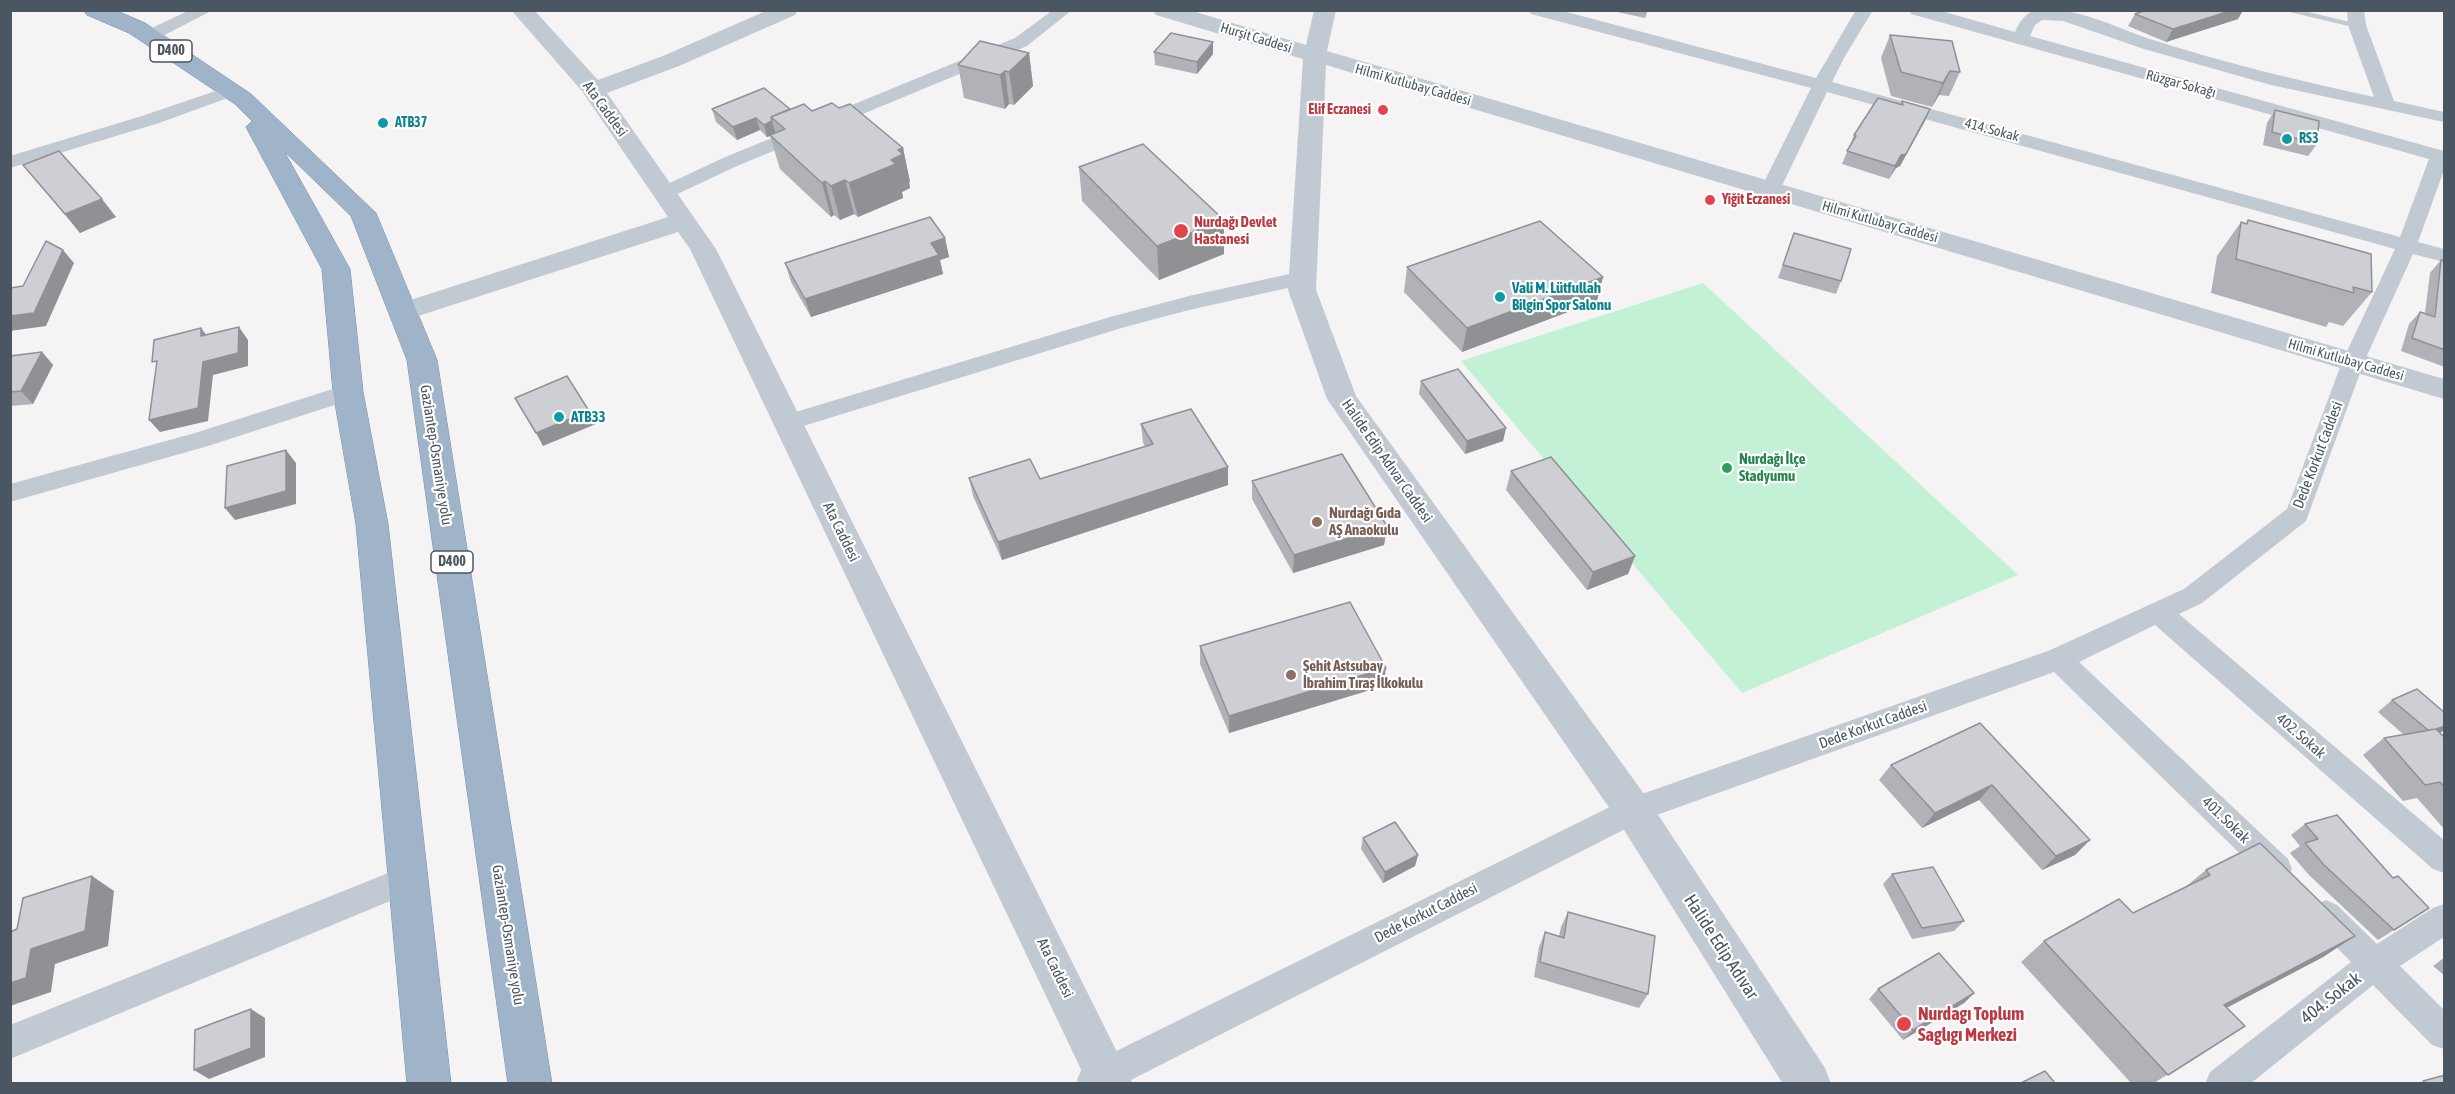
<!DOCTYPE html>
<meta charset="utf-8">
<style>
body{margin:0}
#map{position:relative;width:2455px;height:1094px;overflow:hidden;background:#f5f3f3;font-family:"Asap Condensed",sans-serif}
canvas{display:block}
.frame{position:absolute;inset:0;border:12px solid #4a5661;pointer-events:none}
</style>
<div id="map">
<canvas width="2455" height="1094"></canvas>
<div class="frame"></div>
</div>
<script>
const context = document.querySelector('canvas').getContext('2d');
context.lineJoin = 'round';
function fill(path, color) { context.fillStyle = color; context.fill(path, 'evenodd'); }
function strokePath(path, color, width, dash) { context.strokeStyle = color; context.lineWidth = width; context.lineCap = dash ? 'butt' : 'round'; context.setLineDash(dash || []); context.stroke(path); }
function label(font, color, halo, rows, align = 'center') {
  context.font = font + ' "Asap Condensed",sans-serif'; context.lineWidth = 4.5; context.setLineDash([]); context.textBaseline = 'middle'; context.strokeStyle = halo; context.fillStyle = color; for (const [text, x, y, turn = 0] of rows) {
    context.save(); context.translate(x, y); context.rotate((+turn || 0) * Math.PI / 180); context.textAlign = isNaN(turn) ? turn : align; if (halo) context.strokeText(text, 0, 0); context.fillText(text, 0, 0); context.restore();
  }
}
fill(new Path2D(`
 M1703,283L2018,575L1742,693L1461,361Z`), '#c3f1d5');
const trunk = new Path2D(`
 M84,10H115L145,23L251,94L376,213L437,360L552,1084H508L407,360L351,216L284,151L350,269L363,392L388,524L451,1084H407L356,524L333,392L322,269L246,127L252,121L235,104L129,33L87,15Z`);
strokePath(trunk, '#7690ad', 1);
fill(new Path2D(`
 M2281,10H2300L2362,25L2357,28Z`), '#c1cad2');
fill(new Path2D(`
 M190,10H213L155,40H143L140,36L143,32Z
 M1053,10H1072L1027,46L737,166L671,197H657L654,193L657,189L723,158L1015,38Z
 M1529,10H1559L1816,78L1856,10H1873L1844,58L1832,82L2400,237L2429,159L1911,14L1909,10H1938L2015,32C2019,23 2025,12 2037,10C2077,6 2118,29 2156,41C2228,64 2301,81 2374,97L2348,25L2347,10H2364L2366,25L2394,101L2444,112V122L2271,85L2144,49L2063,21L2042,20L2035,25L2030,36L2444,151V170L2418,242L2444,249V262L2413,254L2364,362L2306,521L2202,603L2179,614L2444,840V873L2433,869L2155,625L2079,662L2288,859L2292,869L2288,879L2277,883L2266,879L2054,672L1643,820L1123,1084H1078L1077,1080L1082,1068L1622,801L2048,651L2184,589L2287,509L2342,362L2395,249L1827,92L1780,190L1777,194H1763L1760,190L1811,88L1531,14Z
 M230,86L236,87L239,91L236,95L159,123L10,168V156L145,115Z
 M1303,271L1310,273L1314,278L1310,283L1189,310L1125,327L787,431L779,429L775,423L779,417L1110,317L1189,296Z
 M348,384L356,386L360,392L356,398L208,446L10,502V484L195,433Z
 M408,865L419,869L423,879L419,889L10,1059V1025Z
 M2326,900L2337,905L2377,944L2433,908L2444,904V937L2400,966L2444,1010V1049L2432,1045L2373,985L2250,1084H2205L2210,1072L2351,962L2315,925L2310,915L2315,905Z`), '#c1cad2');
fill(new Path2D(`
 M511,10H534L598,80L663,56L768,10H798L795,15L679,66L607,93L716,249L1133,1084H1088L690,249L678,232L412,318L402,321L392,318L388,312L392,306L668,217L582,91Z
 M1153,10H1189L1306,45L1314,10H1336L1327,51L2444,379V399L1326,65L1316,290L1356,396L1647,798L1825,1068L1831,1084H1783L1619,822L1327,399L1288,290L1303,59L1156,15Z`), '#c1cad2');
fill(trunk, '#9fb4c9');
fill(new Path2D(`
 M1608,10H1648L1645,18Z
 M2146,10H2243L2238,19L2166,42L2128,26L2135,14Z
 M1890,35L1960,72L1949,96L1939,95L1932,107L1891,96L1881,58Z
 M1213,42V54L1197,74L1155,65L1154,52Z
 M1029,53L1033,86L1014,105L1009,104L1005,109L964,98L958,65Z
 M1902,101L1930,109L1925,121L1900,166L1896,168L1889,179L1842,164L1854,135L1900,104Z
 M839,108L903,148L910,182H909L910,188L902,192L903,198L858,217L854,214L840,220L834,215L831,217L780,169L770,136L767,137L760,130L737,140L716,122L712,109H790L812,111Z
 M2275,110L2317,144L2308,156L2263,145L2267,123Z
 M23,165L116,217L80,233Z
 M1079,167L1224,254L1159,280L1082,201Z
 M2248,220L2372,292L2343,326L2329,322L2326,327L2211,293L2217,256L2241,222L2246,224Z
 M1794,233L1841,281L1836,294L1778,278Z
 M945,238L949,257L940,260L943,274L811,317L791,282L785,263Z
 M2441,260L2445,261V367L2401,351L2409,324L2420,312L2425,313L2430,273Z
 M1407,267L1597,301L1462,352L1404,292Z
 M42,352L53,365L33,404L10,406V356Z
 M1421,381L1506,428L1503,441L1465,454L1419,394Z
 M1141,424L1228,485L1002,560L973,496L969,478L1040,479L1145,446L1143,443Z
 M1511,471L1635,556L1628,574L1587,590L1506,490Z
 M1252,481L1387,526L1384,545L1293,573L1252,499Z
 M1200,646L1383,686L1229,733L1200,664Z
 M2392,700L2445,713V729L2440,733L2445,738V830L2417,798L2403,801L2363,755L2384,738L2404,735L2378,712Z
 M1980,723L2075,855L2042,870L1979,800L1922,828L1879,780L1891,765Z
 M2305,824L2393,878L2429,908L2378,940L2309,875L2290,853L2300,846L2291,835Z
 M1363,838L1418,855L1415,866L1383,883L1361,849Z
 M2206,870L2355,936L2323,957L2226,1008L2245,1026L2154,1083H2131L2021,962L2044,941L2133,913L2184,888Z
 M1892,874L1964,921L1954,931L1912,939L1883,884Z
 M1568,912L1648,994L1639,1008L1534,977L1539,947L1545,932L1559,936L1561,927Z
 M2445,957V976L2433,966Z
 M1878,989L1974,993L1964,1003L1903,1040L1869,999Z`), '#b0b2b7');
fill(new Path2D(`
 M2233,10H2243L2238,19L2166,42L2173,29Z
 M1213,42V54L1197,74V62Z
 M1029,53L1033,86L1014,105L1009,72Z
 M1005,71L1009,104L1005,109L1000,75Z
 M1950,71L1939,95L1932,107L1943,83Z
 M1930,109L1925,121L1900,166L1896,168L1889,179L1901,155Z
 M756,118L760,130L737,140L733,127Z
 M772,121L776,134L767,137L764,125Z
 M903,148L910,182H909L910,188L902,192L903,198L858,217L849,183L891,160L898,150Z
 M845,180L854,214L840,220L831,186Z
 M825,181L834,215L831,217L822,183Z
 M102,199L116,217L80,233L65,214Z
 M1224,220V254L1159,280L1157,246Z
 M945,238L949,257L940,260L943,274L811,317L805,299L931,243Z
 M63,250L74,263L46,326L10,331V316Z
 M1603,277L1597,301L1462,352L1467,328Z
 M239,327L248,340V366L213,375L208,421L160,432L149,420L203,362Z
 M201,328L211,341L201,336Z
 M42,352L53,365L33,404L21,391Z
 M589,411L596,424L543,446L536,433Z
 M1506,428L1503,441L1465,454L1467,441Z
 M286,450L296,463V504L235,520L225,508Z
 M1228,467V485L1002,560L998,542Z
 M1387,526L1384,545L1293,573L1294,555Z
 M1635,556L1628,574L1587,590L1593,572Z
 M1386,668L1383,686L1229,733V716Z
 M2445,726V729L2440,733L2430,732Z
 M1992,785L1979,800L1922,828L1935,813Z
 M2090,840L2075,855L2042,870L2056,856Z
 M1418,855L1415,866L1383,883L1385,872Z
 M92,876L114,891L108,946L55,964L51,992L10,1006V983L31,949Z
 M2355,936L2323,957L2194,1025L2224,1005Z
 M1974,993L1964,1003L1903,1040L1913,1030Z
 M251,1009L265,1018V1057L209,1079L194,1070Z`), '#909195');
const building = new Path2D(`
 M2146,10H2233L2173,29L2135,14Z
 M1171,33L1213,42L1197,62L1154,52Z
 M1890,35L1952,41L1960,72L1950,71L1943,83L1901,72Z
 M980,41L1029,53L1009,72L1005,71L1000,75L958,65Z
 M764,88L790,109L771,117L772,121L764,125L756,118L733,127L712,109Z
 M1878,98L1903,105L1902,101L1930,109L1906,154L1901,155L1895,166L1847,151L1856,136L1854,135Z
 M832,103L839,108L850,104L903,148L898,150L903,154L891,160L896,164L849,183L845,180L831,186L825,181L822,183L770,135L785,129L771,117L804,104L812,111Z
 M2275,110L2319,121L2317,144L2272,132Z
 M1143,144L1224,220L1157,246L1079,167Z
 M59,151L102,199L65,214L23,165Z
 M930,217L945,238L931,243L939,255L805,299L785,263Z
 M2248,220L2371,254L2372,292L2353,287L2354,293L2236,259L2241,222L2247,224Z
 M1540,221L1603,277L1467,328L1407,267Z
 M1794,233L1851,249L1841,281L1783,265Z
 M46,241L63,250L34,313L10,316V288L23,286Z
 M2441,260L2445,261V350L2412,338L2420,312L2435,317Z
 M239,327L238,353L203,362L198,408L149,420L157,361L152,362L154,340L201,328V336Z
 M42,352L21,391L10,392V356Z
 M1458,369L1506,428L1467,441L1421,381Z
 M567,376L589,411L536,433L515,398Z
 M1191,409L1228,467L998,542L969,478L1030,459L1040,479L1153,444L1141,424Z
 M286,450V491L225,508L227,466Z
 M1342,454L1387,526L1294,555L1252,481Z
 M1551,457L1635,556L1593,572L1511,471Z
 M1350,602L1386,668L1229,716L1200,646Z
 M2417,689L2445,713V726L2436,729L2428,730L2392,700Z
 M1980,723L2090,840L2056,856L1992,785L1935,813L1891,765Z
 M2436,729L2445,738V787L2440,782L2425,785L2384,738Z
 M2337,815L2393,878L2398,876L2429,908L2394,930L2324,865L2305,843L2318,839L2305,824Z
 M1395,822L1418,855L1385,872L1363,838Z
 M2260,843L2355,936L2224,1005L2245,1026L2168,1075L2044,941L2119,899L2133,913L2210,875L2206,870Z
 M1933,867L1964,921L1922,928L1892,874Z
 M92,876L85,931L31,949L26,978L10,983V932L17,929L23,898Z
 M1568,912L1655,936L1648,994L1540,962L1545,932L1564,938Z
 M1939,953L1974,993L1913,1030L1878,989Z
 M251,1009V1048L194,1070L195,1030Z
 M2045,1071L2055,1083H2021Z
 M2445,1075V1083H2425L2423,1081Z`);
fill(building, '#cdcfd5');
strokePath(building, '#909195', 1.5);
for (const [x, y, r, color] of [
 [1383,110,6,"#e0444e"],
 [383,123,6,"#0f9aa8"],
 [2287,139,6,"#0f9aa8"],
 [1710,200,6,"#e0444e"],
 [1181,231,8,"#e0444e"],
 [1500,297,6,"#0f9aa8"],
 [559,417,6,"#0f9aa8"],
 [1727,468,6,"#2e9e5b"],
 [1317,522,6,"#8d6e63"],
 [1291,675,6,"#8d6e63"],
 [1904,1024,8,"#e0444e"]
]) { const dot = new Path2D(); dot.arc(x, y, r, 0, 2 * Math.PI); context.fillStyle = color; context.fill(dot); strokePath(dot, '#fff', 2); }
label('14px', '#4a5661', '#fff', [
 ["Hurşit Caddesi",1256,38,17],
 ["Rüzgar Sokağı",2181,84,15],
 ["Hilmi Kutlubay Caddesi",1413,85,16],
 ["414. Sokak",1992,130,15],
 ["Hilmi Kutlubay Caddesi",1880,222,16],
 ["Hilmi Kutlubay Caddesi",2346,360,16]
]);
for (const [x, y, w] of [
 [171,51,42],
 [452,562,42]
]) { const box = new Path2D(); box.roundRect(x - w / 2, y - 11, w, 22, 4.5); context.fillStyle = '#fff'; context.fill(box); strokePath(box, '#4a5661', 1.5); }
label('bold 14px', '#4a5661', null, [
 ["D400",171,51],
 ["D400",452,562]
]);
label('bold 14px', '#be3a42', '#fff', [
 ["Elif Eczanesi",1371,110],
 ["Yiğit Eczanesi",1722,200,"left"]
], 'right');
label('bold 14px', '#0d838f', '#fff', [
 ["ATB37",395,123],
 ["RS3",2299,139]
], 'left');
label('15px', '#4a5661', '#fff', [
 ["Ata Caddesi",605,109,54],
 ["Gaziantep-Osmaniye yolu",436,455,81],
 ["Dede Korkut Caddesi",2318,455,-69],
 ["Halide Edip Adıvar Caddesi",1387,461,55],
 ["Ata Caddesi",841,532,64],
 ["Dede Korkut Caddesi",1873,725,-20],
 ["402. Sokak",2301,736,41],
 ["401. Sokak",2226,820,44],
 ["Dede Korkut Caddesi",1426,913,-27],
 ["Gaziantep-Osmaniye yolu",508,935,81],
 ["Ata Caddesi",1055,968,64]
]);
label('bold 15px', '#be3a42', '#fff', [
 ["Nurdağı Devlet",1194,222],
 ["Hastanesi",1194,239]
], 'left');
label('bold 15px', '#0d838f', '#fff', [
 ["Vali M. Lütfullah",1512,288],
 ["Bilgin Spor Salonu",1512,305],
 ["ATB33",571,417]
], 'left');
label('bold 15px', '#27864d', '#fff', [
 ["Nurdağı İlçe",1739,459],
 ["Stadyumu",1739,476]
], 'left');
label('bold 15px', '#785e54', '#fff', [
 ["Nurdağı Gıda",1329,513],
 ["AŞ Anaokulu",1329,530],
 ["Şehit Astsubay",1303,666],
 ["İbrahim Tıraş İlkokulu",1303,683]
], 'left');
label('18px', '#4a5661', '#fff', [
 ["Halide Edip Adıvar",1721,947,57],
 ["404. Sokak",2331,998,-38]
]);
label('bold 18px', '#be3a42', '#fff', [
 ["Nurdagı Toplum",1918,1014],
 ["Saglıgı Merkezi",1918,1035]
], 'left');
</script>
